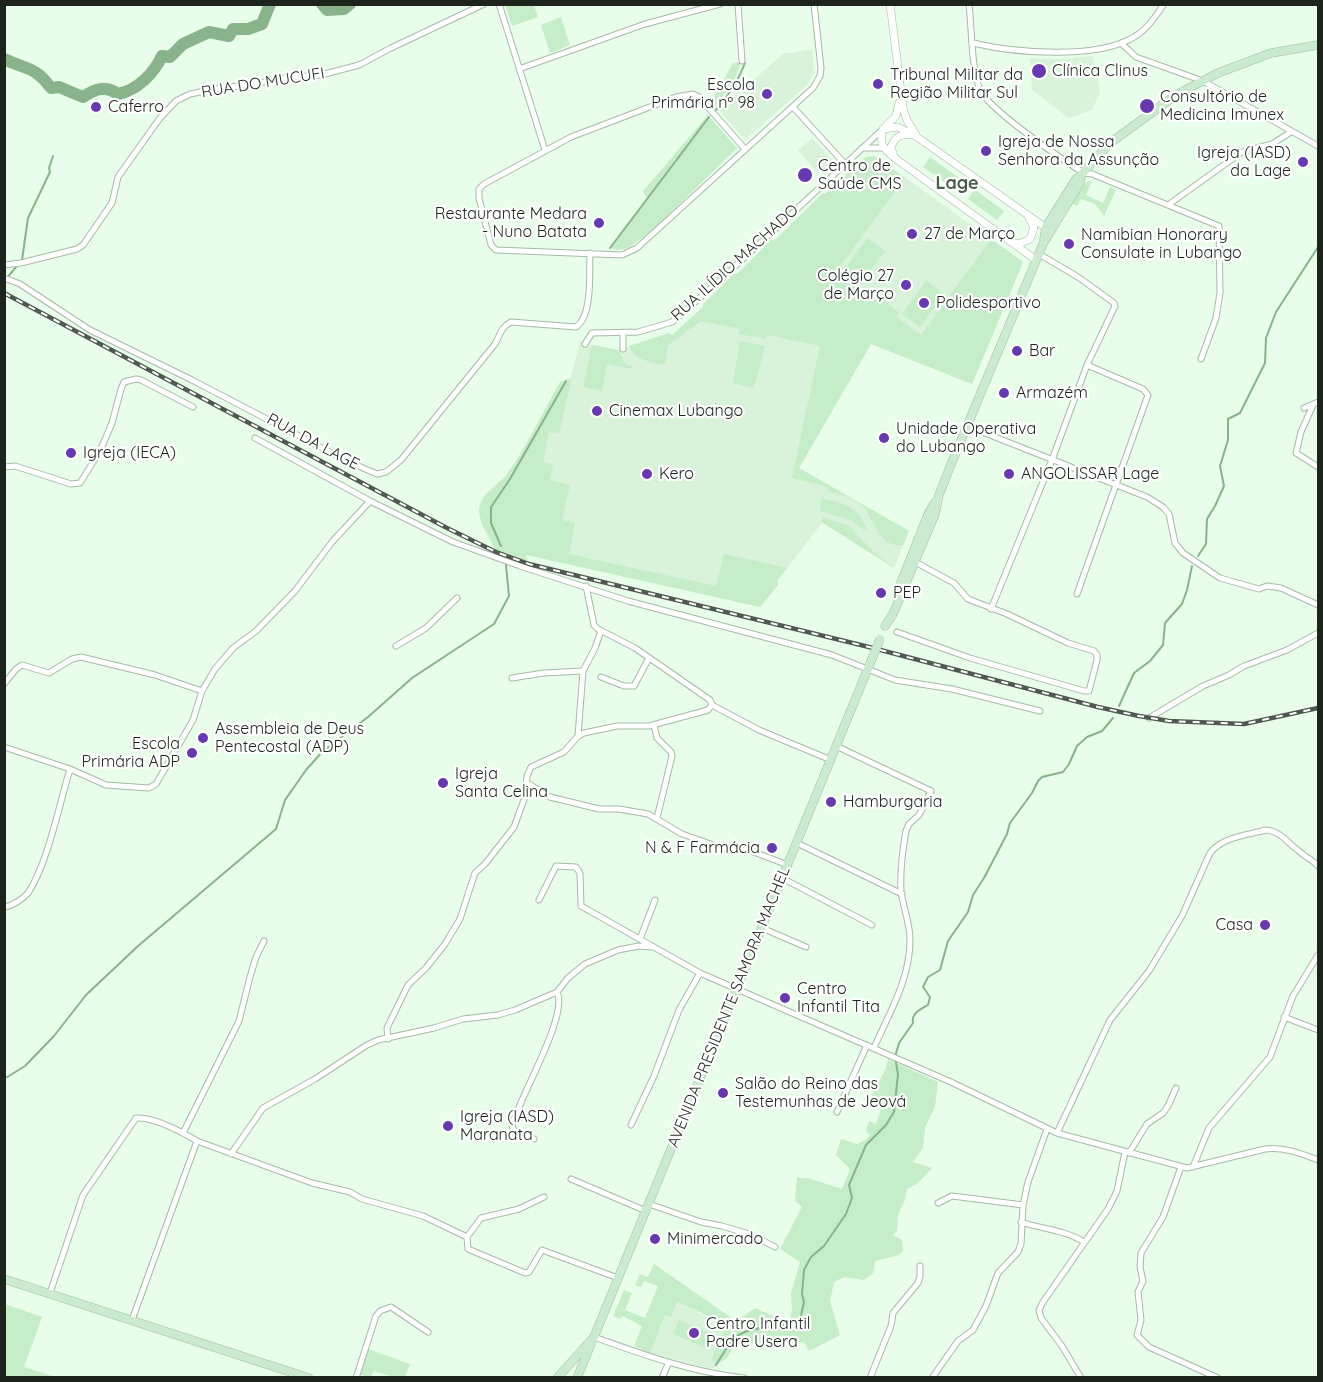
<!DOCTYPE html>
<meta charset="utf-8">
<style>
body{margin:0}
#map{position:relative;width:1323px;height:1382px;overflow:hidden;background:#e9feea;font-family:Quicksand,sans-serif}
canvas{display:block}
.frame{position:absolute;inset:0;border:6px solid #1c241c;pointer-events:none}
</style>
<div id="map">
<canvas width="1323" height="1382"></canvas>
<div class="frame"></div>
</div>
<script>
const context = document.querySelector('canvas').getContext('2d');
context.lineJoin = 'round';
function fill(path, color) { context.fillStyle = color; context.fill(path, 'evenodd'); }
function strokePath(path, color, width, dash) { context.strokeStyle = color; context.lineWidth = width; context.lineCap = dash ? 'butt' : 'round'; context.setLineDash(dash || []); context.stroke(path); }
function label(font, color, halo, rows, align = 'center') {
  context.font = font + ' Quicksand,sans-serif'; context.lineWidth = 4.5; context.setLineDash([]); context.textBaseline = 'middle'; context.strokeStyle = halo; context.fillStyle = color; for (const [text, x, y, turn = 0] of rows) {
    context.save(); context.translate(x, y); context.rotate((+turn || 0) * Math.PI / 180); context.textAlign = isNaN(turn) ? turn : align; if (halo) context.strokeText(text, 0, 0); context.fillText(text, 0, 0); context.restore();
  }
}
fill(new Path2D(`
 M812,49L814,72L808,84L745,140L719,110L783,54Z
 M1093,56L1100,92L1092,110L1069,118L1032,90L1030,58L1062,59Z
 M812,138L832,160L818,173L798,151Z
 M870,156L885,163L1023,262L972,384L871,344L799,468L909,531L894,568L822,523L778,580V585L760,607L526,554L514,479L571,379L580,342L618,350L669,333L672,335L703,307V304L735,273L737,274L756,258V255L771,240H775L823,193L825,194L862,159Z
 M677,1302L732,1329L711,1369L650,1353L670,1303Z`), '#d8f3d9');
fill(new Path2D(`
 M505,5H534L538,17L512,26Z
 M561,17L570,45L550,53L541,25Z
 M741,62L734,81L714,108L711,103L733,63Z
 M708,115L737,148L658,225L642,238L628,248L617,250L610,248L648,199L643,191Z
 M866,157L874,156L905,178L835,273L861,292L865,287L899,312L896,317L921,335L991,239L1023,262L972,384L871,344L799,468L909,531L903,545C878,549 875,517 860,504C851,496 839,494 828,492V487L792,478L820,346L767,335L766,339L739,334L740,329L701,321L668,345L665,365C651,362 635,361 629,346L669,333L672,335L703,307V304L735,273L737,274L771,240H775L823,193L825,194Z
 M930,157L959,178L953,188L923,167Z
 M1089,181H1092L1086,195L1103,203L1110,187L1116,190L1104,216L1095,204L1081,199L1077,206L1071,203L1083,185Z
 M974,189L1004,211L997,220L968,199Z
 M867,238L885,251L861,284L843,271Z
 M926,281L944,294L920,327L902,314Z
 M740,341L765,346L754,388L733,383Z
 M580,342L559,433L549,432L543,462L553,464L550,480L570,485L562,520L575,523L569,554L716,586L724,554L787,568L777,580L778,585L760,607L526,555L529,564L496,552C491,540 479,524 479,510C480,494 498,485 507,474C526,448 544,410 560,382L571,378Z
 M592,345L618,350L626,365L633,367L632,369L607,364L602,391L583,387Z
 M821,499C845,502 860,509 868,532L851,520L820,511Z
 M823,517L849,526L874,552L894,568L822,522Z
 M888,1059L938,1082L935,1107L925,1127L923,1148L913,1162L932,1168L917,1184L907,1189L905,1200L898,1215L897,1231L893,1235L902,1240L903,1251L899,1255L875,1261L873,1273L864,1280L844,1277L834,1282L830,1301L840,1335L809,1351L804,1342L735,1344L727,1358L711,1369L715,1362L711,1360L724,1330L715,1326L717,1320L677,1302L671,1317L665,1315L650,1353L634,1346L642,1326L622,1316L620,1319L613,1316L624,1290L632,1293L625,1310L645,1318L658,1286L644,1281L641,1287L635,1285L640,1274L648,1277L654,1264L736,1321L755,1308L789,1323L792,1310L791,1293L800,1262L780,1249L802,1207L795,1201L797,1178H808L842,1189L850,1169L836,1155L841,1139L857,1144L867,1139L870,1135L866,1131L869,1121L876,1124L881,1109L868,1103L886,1068Z
 M5,1304L42,1317L24,1367L55,1377H5Z
 M679,1320L712,1334L706,1348L673,1334Z
 M368,1349L410,1364L405,1377H394L374,1371L371,1377L360,1375Z`), '#c5edc7');
strokePath(new Path2D(`
 M716,110C729,95 738,82 745,63
 M610,248L709,117
 M6,279L22,260L28,218L50,172L49,168L53,156
 M501,546L491,523V507L510,479L566,381
 M1198,556L1206,544L1207,519L1215,506L1224,486L1220,466L1228,440V419L1240,413L1265,363L1266,338L1276,312L1318,247
 M1119,706L1134,673L1150,661L1163,645L1165,623L1182,604L1187,590L1192,566
 M4,1079L25,1066L54,1036L86,995L138,946L276,829L285,800L306,770L322,752L368,717L412,678L494,624L509,596L506,565
 M716,1365C737,1331 737,1331 777,1326C786,1324 792,1326 800,1320L804,1302L802,1294L804,1270L811,1257L824,1246L846,1214L852,1198L849,1185L866,1145L886,1125L894,1112L898,1074L895,1057L899,1043L913,1023C911,1013 921,1009 928,1005L930,997L923,987L928,977L940,970L948,941L968,912L973,895L984,878L1007,834L1010,823L1032,793L1038,781L1042,777L1063,772L1069,764L1077,746L1087,737L1102,731L1113,718`), '#88b38b', 2);
strokePath(new Path2D(`
 M322,4L327,10L344,9L350,4
 M4,59C27,70 35,66 51,88L59,87L83,97C95,89 105,85 118,94C138,90 154,73 162,56L170,57L183,44L209,32L229,36L233,29H248L262,24L270,4`), '#88b38b', 12);
const minor = new Path2D(`
 M499,4L545,150
 M738,4L742,61
 M969,4C972,31 971,62 979,88C986,108 1063,160 1084,173L1092,174L1219,226L1220,293L1216,318L1201,359
 M973,43C1015,53 1104,61 1140,33C1150,26 1157,14 1164,4
 M1121,43L1136,57L1203,81L1318,146
 M519,69L645,24L720,4
 M793,107L845,164
 M862,148H883
 M745,149L699,97L693,94L676,97L571,137L484,184L479,189V198L491,245L496,250L622,255L637,248L813,88L820,76L821,68L814,4
 M1168,205L1242,152L1272,144L1291,132
 M4,265L21,263L77,249L83,245L112,203L118,177L160,118L176,101L190,94L215,89L254,84L290,77L321,75L359,65L391,48L484,4
 M4,278L20,284L90,330L192,380L349,462L377,474L386,472L401,460L495,344C500,335 501,327 511,322L576,327C593,315 589,274 590,253
 M585,344L592,333L638,332L672,322L716,284L883,129
 M623,349V333
 M1313,405L1301,432L1296,453L1318,467
 M1304,408L1318,402
 M967,426L1147,497L1163,507L1169,514L1175,543L1183,553L1220,578L1259,589L1267,586L1281,588L1318,605
 M255,438L370,501L453,542L520,566L628,601L832,655L895,680L952,689L1040,711
 M4,467L15,466L71,484L80,483L100,451L112,423L121,389L124,382L136,379L141,380L193,407
 M586,586L594,625L598,629L635,648L710,700L712,705L759,730L831,760
 M1077,594L1148,395L1143,389L1087,365
 M991,609L1052,460L1087,365L1115,306L1114,303L1078,277L1039,254
 M897,632L970,658L1084,691H1089L1097,660V655L1094,651L1068,643L1007,614L968,599L954,583L915,562
 M396,646L426,628L457,598
 M601,677L624,686H634L649,658
 M512,678L544,673L583,671
 M4,684L16,669L22,665L49,673L72,659L81,657L155,675L202,691
 M1149,718L1203,686L1229,675L1244,666L1287,650L1318,633
 M654,725L657,738L671,752L672,756L657,818
 M578,736L583,671L595,648L601,631
 M836,746L931,791L919,815L909,824L906,831C903,848 900,874 901,891C903,907 910,923 910,940C910,980 889,1013 874,1048
 M4,747L70,769L106,785L149,788L156,784L193,720L202,691L215,669L233,648L256,631L295,591L332,542L370,501
 M527,783L550,797L599,809H619L648,814L682,834L719,847L751,851L788,865
 M797,843L902,894
 M782,878L872,925
 M539,900L556,866L576,867L580,873L581,906L700,973L951,1082L1057,1133L1187,1168L1265,1149C1284,1147 1300,1153 1318,1160
 M4,907C12,906 23,899 28,893C48,863 59,805 70,769
 M762,928L806,947
 M640,939L655,900
 M1284,1017L1318,1030
 M388,1039L387,1028L408,985L426,968L445,944L460,919L475,873L485,864L514,827L525,797L527,776L531,767L564,752L578,736L584,733L617,726H649L708,710L712,705
 M837,1112L867,1045
 M631,1125L654,1076L679,1010L700,973
 M183,1133L239,1021L250,977L256,957L264,941
 M1057,1133L1110,1020L1149,971L1182,916L1210,853C1222,837 1247,835 1266,830C1281,831 1287,843 1299,851C1305,857 1313,860 1318,866
 M534,1139L515,1132L512,1126C519,1098 569,1015 557,992
 M1129,1153L1147,1124L1163,1113L1168,1106L1176,1088
 M231,1154L263,1108L315,1079L367,1045L378,1040L434,1028L463,1019L498,1015L515,1010L557,992L568,978L585,964L618,950L639,946L653,947
 M1181,1167L1163,1217L1141,1253L1140,1267L1143,1281L1138,1292L1141,1320L1137,1335L1149,1347L1218,1378
 M1193,1167L1209,1128L1270,1057L1293,996L1318,955
 M571,1179L646,1211
 M544,1197L519,1209L481,1218L467,1237L468,1249L525,1273L529,1272L542,1250L618,1278
 M938,1203L952,1196L1023,1205
 M649,1204L701,1222L722,1226L752,1235L775,1247
 M1021,1222C1042,1229 1065,1230 1084,1242
 M50,1293L83,1195L136,1118C154,1117 182,1132 197,1141L312,1183L350,1192L362,1199L423,1216L467,1237
 M132,1320L197,1141
 M594,1337C644,1355 691,1372 744,1378
 M356,1378L376,1316L380,1311L391,1307L428,1332
 M662,1378L668,1364
 M870,1378L891,1326L893,1313L918,1283L920,1276V1266
 M932,1378L958,1341L973,1330L986,1306L998,1273L1018,1252L1021,1244L1023,1205L1028,1182L1047,1129
 M1081,1378L1062,1346L1041,1318L1039,1310L1043,1302L1108,1209L1117,1191L1125,1152`);
const tertiary = new Path2D(`
 M890,4L903,108L907,120L916,135
 M884,128L896,116L899,103
 M883,129C878,145 885,150 896,159L1036,260
 M883,129L898,127L917,137L1049,230
 M894,156L891,147C895,137 901,133 912,135
 M1012,242L1019,244L1030,239L1034,228L1029,218`);
const secondary = new Path2D(`
 M1044,239L1046,227L1076,179L1081,175L1110,143L1176,95L1218,73L1271,53L1318,45
 M898,590L929,512L935,502
 M885,626L893,614L935,514L939,495L952,462L1043,244L1080,183L1081,175
 M4,1279L309,1378
 M557,1378L594,1337L871,661
 M577,1378L591,1344`);
strokePath(minor, '#a6baa6', 7);
strokePath(tertiary, '#a6baa6', 8);
strokePath(secondary, '#a6baa6', 9);
strokePath(minor, '#fff', 5);
strokePath(tertiary, '#fff', 7);
strokePath(secondary, '#caebcf', 8);
const rail = new Path2D(`
 M4,293L447,528L496,552L529,564L869,647L1098,707L1139,716L1169,721L1244,724L1318,708`);
strokePath(rail, '#4e594f', 4.5);
strokePath(rail, '#fff', 2, [7]);
const secondaryBridge = new Path2D(`
 M871,661L880,639`);
strokePath(secondaryBridge, '#a6baa6', 9, []);
strokePath(secondaryBridge, '#caebcf', 8);
for (const [x, y, r, color] of [
 [1039,71,8,"#6739b1"],
 [878,84,6,"#6739b1"],
 [767,94,6,"#6739b1"],
 [1147,106,8,"#6739b1"],
 [96,107,6,"#6739b1"],
 [986,151,6,"#6739b1"],
 [1303,162,6,"#6739b1"],
 [805,175,8,"#6739b1"],
 [599,223,6,"#6739b1"],
 [912,234,6,"#6739b1"],
 [1069,244,6,"#6739b1"],
 [906,285,6,"#6739b1"],
 [924,303,6,"#6739b1"],
 [1017,351,6,"#6739b1"],
 [1004,393,6,"#6739b1"],
 [597,411,6,"#6739b1"],
 [884,438,6,"#6739b1"],
 [71,453,6,"#6739b1"],
 [647,474,6,"#6739b1"],
 [1009,474,6,"#6739b1"],
 [881,593,6,"#6739b1"],
 [203,738,6,"#6739b1"],
 [192,753,6,"#6739b1"],
 [443,783,6,"#6739b1"],
 [831,802,6,"#6739b1"],
 [772,848,6,"#6739b1"],
 [1265,925,6,"#6739b1"],
 [785,998,6,"#6739b1"],
 [723,1093,6,"#6739b1"],
 [448,1126,6,"#6739b1"],
 [655,1239,6,"#6739b1"],
 [694,1333,6,"#6739b1"]
]) { const dot = new Path2D(); dot.arc(x, y, r, 0, 2 * Math.PI); context.fillStyle = color; context.fill(dot); strokePath(dot, '#fff', 2); }
label('16px', '#1c241c', '#fff', [
 ["Clínica Clinus",1052,71],
 ["Tribunal Militar da",890,75],
 ["Região Militar Sul",890,93],
 ["Escola",755,85,"right"],
 ["Primária nº 98",755,103,"right"],
 ["Consultório de",1160,97],
 ["Medicina Imunex",1160,115],
 ["Caferro",108,107],
 ["Igreja de Nossa",998,142],
 ["Senhora da Assunção",998,160],
 ["Igreja (IASD)",1291,153,"right"],
 ["da Lage",1291,171,"right"],
 ["Centro de",818,166],
 ["Saúde CMS",818,184],
 ["Restaurante Medara",587,214,"right"],
 ["- Nuno Batata",587,232,"right"],
 ["27 de Março",924,234],
 ["Namibian Honorary",1081,235],
 ["Consulate in Lubango",1081,253],
 ["Colégio 27",894,276,"right"],
 ["de Março",894,294,"right"],
 ["Polidesportivo",936,303],
 ["Bar",1029,351],
 ["Armazém",1016,393],
 ["Cinemax Lubango",609,411],
 ["Unidade Operativa",896,429],
 ["do Lubango",896,447],
 ["Igreja (IECA)",83,453],
 ["Kero",659,474],
 ["ANGOLISSAR Lage",1021,474],
 ["PEP",893,593],
 ["Assembleia de Deus",215,729],
 ["Pentecostal (ADP)",215,747],
 ["Escola",180,744,"right"],
 ["Primária ADP",180,762,"right"],
 ["Igreja",455,774],
 ["Santa Celina",455,792],
 ["Hamburgaria",843,802],
 ["N & F Farmácia",760,848,"right"],
 ["Casa",1253,925,"right"],
 ["Centro",797,989],
 ["Infantil Tita",797,1007],
 ["Salão do Reino das",735,1084],
 ["Testemunhas de Jeová",735,1102],
 ["Igreja (IASD)",460,1117],
 ["Maranata",460,1135],
 ["Minimercado",667,1239],
 ["Centro Infantil",706,1324],
 ["Padre Usera",706,1342]
], 'left');
label('16px', '#1c241c', '#fff', [
 ["RUA DO MUCUFI",263,83,-9],
 ["RUA ILÍDIO MACHADO",735,263,-42],
 ["RUA DA LAGE",313,442,28],
 ["AVENIDA PRESIDENTE SAMORA MACHEL",729,1007,-68]
]);
label('bold 18px', '#4b5d4c', '#fff', [
 ["Lage",957,184]
]);
</script>
